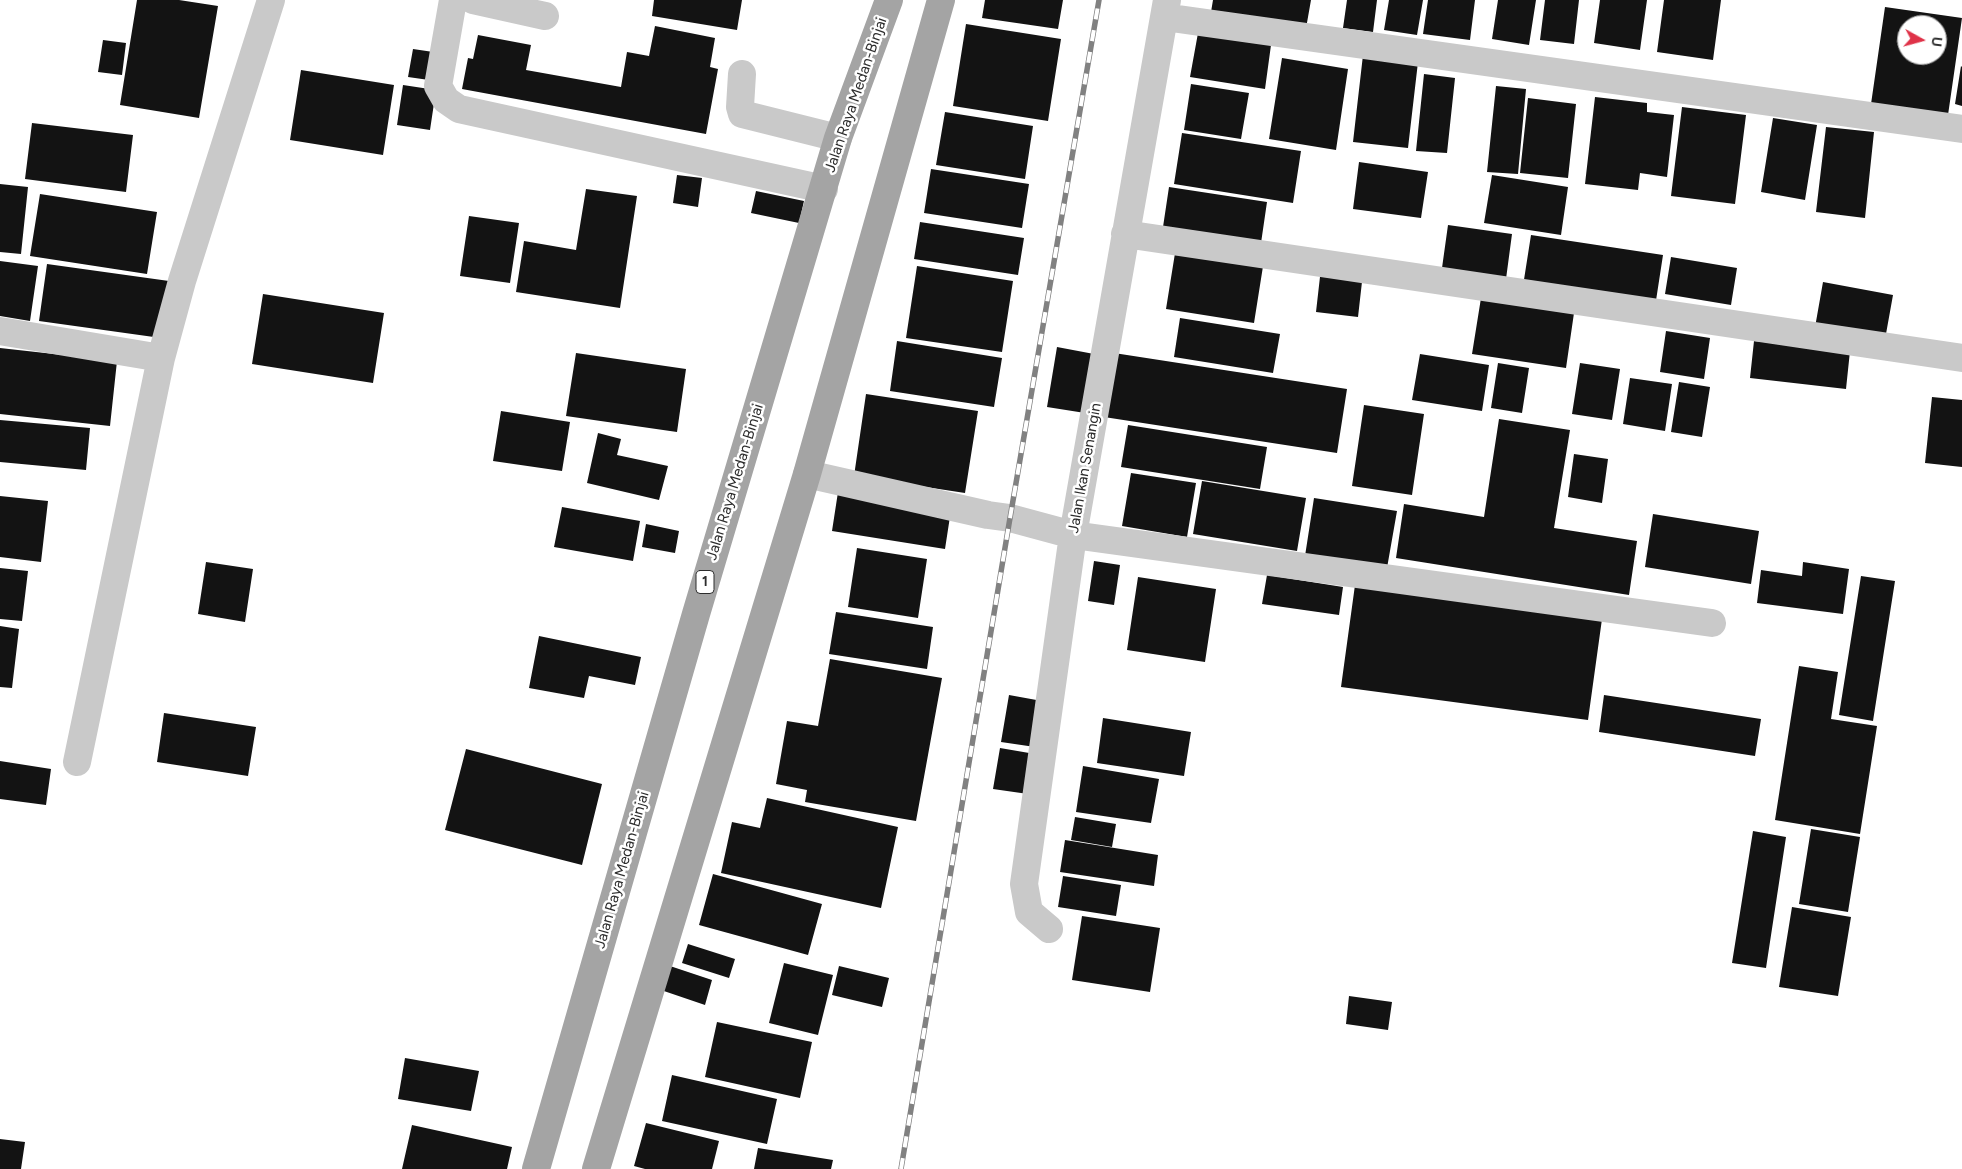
<!DOCTYPE html>
<style>
body{margin:0}
#map{position:relative;width:1962px;height:1169px;overflow:hidden;background:#fff;font-family:Figtree,sans-serif}
canvas{display:block}
.north{position:absolute;left:1897px;top:15px;width:50px;height:50px;box-sizing:border-box;background:#fff;border:1px solid #ababab;border-radius:50%;rotate:97deg;font-size:14px;font-weight:700;line-height:20px;text-align:center;color:#2c2c2c}
.north::after{content:'';display:block;margin:auto;width:18px;height:22px;background:#df3248;clip-path:polygon(50% 0,100% 100%,50% 72%,0 100%)}
</style>
<div id="map">
<canvas width="1962" height="1169"></canvas>
<div class="north">U</div>
</div>
<script>
const context = document.querySelector('canvas').getContext('2d');
context.lineJoin = 'round';
function fill(path, color) { context.fillStyle = color; context.fill(path, 'evenodd'); }
function strokePath(path, color, width, dash) { context.strokeStyle = color; context.lineWidth = width; context.lineCap = dash ? 'butt' : 'round'; context.setLineDash(dash || []); context.stroke(path); }
function label(font, color, halo, rows, align = 'center') {
  context.font = font + ' Figtree,sans-serif'; context.lineWidth = 5; context.setLineDash([]); context.textBaseline = 'middle'; context.strokeStyle = halo; context.fillStyle = color; for (const [text, x, y, turn = 0] of rows) {
    context.save(); context.translate(x, y); context.rotate((+turn || 0) * Math.PI / 180); context.textAlign = isNaN(turn) ? turn : align; if (halo) context.strokeText(text, 0, 0); context.fillText(text, 0, 0); context.restore();
  }
}
fill(new Path2D(`
 M137,0H179L218,6L199,118L120,105Z
 M654,0H742L737,30L652,16Z
 M985,0H1063L1058,29L982,18Z
 M1213,0H1311L1305,34L1210,18Z
 M1347,0H1377L1373,32L1343,28Z
 M1389,0H1423L1417,35L1384,30Z
 M1428,0H1475L1470,40L1423,34Z
 M1498,0H1536L1529,45L1492,39Z
 M1545,0H1579L1574,44L1540,40Z
 M1600,0H1647L1640,50L1594,43Z
 M1664,0H1721L1713,60L1657,52Z
 M1885,7L1962,18L1948,115L1871,104ZM1907,25H1937V55H1907Z
 M966,24L1061,39L1048,121L953,106Z
 M655,26L715,38L710,67L718,69L706,134L462,89L468,58L473,59L478,35L531,45L526,70L621,87L627,52L649,56Z
 M1198,33L1271,45L1265,89L1190,77Z
 M103,40L126,43L122,75L98,72Z
 M413,49L440,53L436,81L408,77Z
 M1363,55L1418,62L1408,148L1353,142Z
 M1282,58L1348,69L1336,150L1269,139Z
 M1961,66L1962,67V106L1955,104Z
 M301,70L394,85L383,155L290,140Z
 M1424,74L1455,78L1447,153L1416,151Z
 M1191,84L1249,93L1241,139L1184,130Z
 M403,85L436,90L430,130L397,125Z
 M1496,86L1526,89L1518,174L1487,172Z
 M1595,97L1647,103V112L1674,115L1667,177L1640,173L1638,190L1585,184Z
 M1528,98L1576,104L1568,178L1520,173Z
 M1682,107L1746,115L1735,204L1671,196Z
 M945,112L1033,126L1025,179L936,165Z
 M1773,118L1817,125L1805,200L1761,192Z
 M32,123L133,135L126,192L25,179Z
 M1826,127L1874,132L1865,218L1816,212Z
 M1182,133L1301,151L1293,203L1174,184Z
 M1359,162L1428,172L1421,218L1353,209Z
 M931,169L1029,184L1022,228L924,213Z
 M677,175L702,178L698,207L673,203Z
 M1492,175L1568,187L1561,235L1484,223Z
 M0,184L28,187L21,254L0,252Z
 M1169,187L1267,202L1261,243L1163,227Z
 M586,189L637,196L620,308L516,292L524,241L576,250Z
 M756,191L804,201L799,223L751,213Z
 M40,194L157,212L147,274L30,256Z
 M469,216L519,223L510,283L460,276Z
 M920,222L1024,238L1018,275L914,259Z
 M1448,225L1512,234L1506,279L1442,268Z
 M1531,235L1663,255L1655,307L1523,286Z
 M1176,247L1264,260L1254,323L1166,309Z
 M1671,257L1737,268L1731,305L1665,294Z
 M0,261L38,266L30,321L0,316Z
 M47,264L169,281L161,338L39,321Z
 M917,266L1013,281L1002,352L906,338Z
 M1321,268L1363,273L1358,317L1316,312Z
 M1823,282L1893,295L1884,345L1814,333Z
 M263,294L384,313L373,383L252,364Z
 M1481,298L1574,313L1566,368L1472,354Z
 M1180,318L1280,334L1273,373L1174,357Z
 M1666,331L1710,338L1704,379L1660,372Z
 M897,341L1002,358L994,407L890,391Z
 M1754,341L1850,351L1846,389L1750,378Z
 M1057,347L1094,354L1085,413L1047,407Z
 M0,348L117,361L110,426L0,414Z
 M576,353L686,369L677,432L566,416Z
 M1114,353L1347,389L1337,453L1104,417Z
 M1420,354L1489,365L1482,411L1412,400Z
 M1498,363L1529,368L1522,413L1491,408Z
 M1580,363L1620,369L1612,420L1572,414Z
 M1630,378L1672,384L1665,431L1623,424Z
 M1679,382L1710,387L1702,437L1671,432Z
 M866,394L978,411L965,493L854,476Z
 M1932,397L1962,400V467L1925,463Z
 M1364,405L1424,414L1412,495L1352,486Z
 M501,411L570,422L562,471L493,461Z
 M1499,419L1570,430L1554,528L1637,541L1629,595L1396,558L1404,504L1484,517Z
 M0,420L90,428L86,470L0,462Z
 M1128,425L1267,447L1260,489L1121,467Z
 M598,433L621,439L617,455L668,466L659,500L587,483Z
 M1574,454L1608,459L1602,503L1568,497Z
 M1131,473L1196,483L1187,537L1122,526Z
 M1202,481L1306,498L1297,551L1193,534Z
 M838,492L951,510L945,549L832,531Z
 M0,496L48,501L41,562L0,557Z
 M1314,498L1397,511L1387,568L1305,556Z
 M562,507L640,521L633,561L554,547Z
 M1653,514L1759,531L1751,584L1645,567Z
 M646,524L679,531L675,553L642,547Z
 M857,548L927,559L918,618L848,607Z
 M1094,561L1120,565L1114,605L1088,601Z
 M206,562L253,569L245,622L198,614Z
 M1803,562L1849,569L1843,614L1757,603L1761,570L1802,576Z
 M0,568L28,571L22,621L0,619Z
 M1267,575L1343,587L1339,615L1262,604Z
 M1861,576L1895,581L1873,721L1839,715Z
 M1138,577L1216,589L1205,662L1127,650Z
 M1355,585L1602,619L1588,720L1341,687Z
 M836,612L933,627L927,669L829,654Z
 M0,626L19,629L12,688L0,687Z
 M539,636L641,657L635,685L589,676L584,698L529,688Z
 M830,659L942,678L916,821L805,802L807,790L776,784L787,721L818,726Z
 M1799,666L1838,672L1831,719L1877,726L1860,834L1775,820Z
 M1009,695L1042,701L1035,747L1001,742Z
 M1604,695L1761,719L1755,756L1599,732Z
 M164,713L256,727L248,776L157,762Z
 M1103,718L1191,732L1184,776L1097,763Z
 M1000,748L1035,754L1028,794L993,789Z
 M466,749L602,784L582,865L445,830Z
 M0,761L51,769L46,805L0,799Z
 M1083,766L1159,779L1151,823L1076,812Z
 M767,798L898,827L881,908L721,873L732,822L760,828Z
 M1075,817L1116,824L1112,847L1071,840Z
 M1811,829L1860,837L1848,912L1799,904Z
 M1753,831L1786,837L1766,968L1732,963Z
 M1065,840L1158,855L1154,886L1060,872Z
 M713,874L822,904L808,955L699,925Z
 M1063,876L1121,885L1116,916L1058,907Z
 M1792,907L1851,917L1838,996L1779,987Z
 M1082,916L1160,928L1150,992L1072,980Z
 M688,944L735,959L729,978L682,963Z
 M784,963L833,975L818,1035L769,1023Z
 M667,965L712,980L705,1005L658,989Z
 M839,966L889,978L882,1007L832,995Z
 M1349,996L1392,1002L1388,1030L1346,1024Z
 M717,1022L812,1042L800,1098L705,1077Z
 M405,1058L479,1071L471,1111L398,1099Z
 M672,1075L777,1099L767,1144L662,1121Z
 M646,1123L719,1141L712,1169H645L634,1166Z
 M412,1125L512,1147L507,1169H402Z
 M0,1139L25,1142L21,1169H0Z
 M758,1148L833,1160L831,1169H754Z`), '#131313');
strokePath(new Path2D(`
 M453,0L438,86L446,100L459,109L824,189
 M473,0L545,16
 M1164,17L1962,129
 M742,74L740,107L742,114L838,138
 M1125,234L1962,358
 M0,331L161,358
 M807,474L988,515L1010,518L1073,535L1712,623
 M77,762L161,358L182,281L271,0
 M1049,929L1029,912L1024,884L1073,535L1167,0`), '#c9c9c9', 28);
strokePath(new Path2D(`
 M536,1169L696,614L838,138L889,0
 M596,1169L807,474L941,0`), '#a4a4a4', 28);
const rail = new Path2D(`
 M901,1169L1010,518L1099,0`);
strokePath(rail, '#818181', 5.5);
strokePath(rail, '#fff', 4, [11]);
for (const [x, y, w] of [
 [705,582,18]
]) { const box = new Path2D(); box.roundRect(x - w / 2, y - 11.5, w, 23, 4); context.fillStyle = '#fff'; context.fill(box); strokePath(box, '#2c2c2c', 1); }
label('bold 14px', '#2c2c2c', null, [
 ["1",705,582]
]);
label('15px', '#2c2c2c', '#fff', [
 ["Jalan Raya Medan-Binjai",856,95,-71],
 ["Jalan Ikan Senangin",1085,468,-80],
 ["Jalan Raya Medan-Binjai",735,482,-73],
 ["Jalan Raya Medan-Binjai",622,870,-74]
]);
</script>
